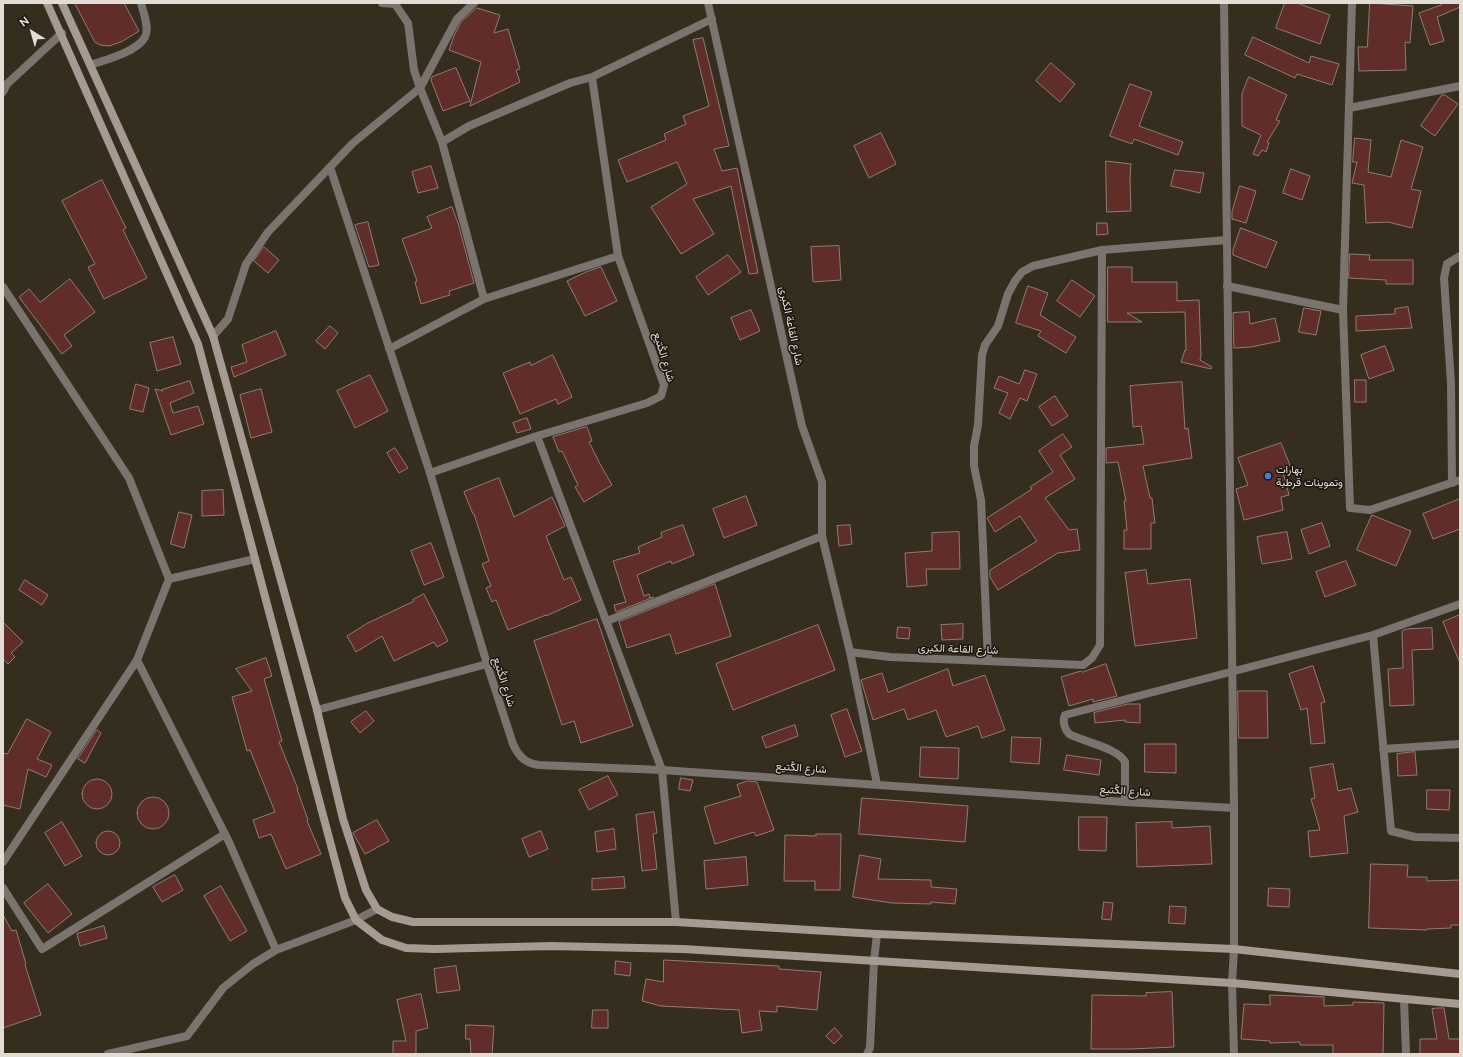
<!DOCTYPE html>
<meta charset="utf-8">
<style>
body{margin:0}
#map{position:relative;width:1463px;height:1057px;overflow:hidden;background:#352e1f;font-family:Raleway,sans-serif}
canvas{display:block}
.frame{position:absolute;inset:0;border:4px solid #e2ddd4;pointer-events:none}
.north{position:absolute;left:12px;top:12px;width:40px;height:40px;-webkit-text-stroke:3px #1a1610;paint-order:stroke;rotate:323deg;font-size:11px;font-weight:700;line-height:16px;text-align:center;color:#e2ddd4}
.north::after{content:'';display:block;margin:auto;width:14px;height:18px;background:#e2ddd4;clip-path:polygon(50% 0,100% 100%,50% 72%,0 100%)}
</style>
<div id="map">
<canvas width="1463" height="1057"></canvas>
<div class="frame"></div>
<div class="north">N</div>
</div>
<script>
const context = document.querySelector('canvas').getContext('2d');
context.lineJoin = 'round';
function fill(path, color) { context.fillStyle = color; context.fill(path, 'evenodd'); }
function strokePath(path, color, width, dash) { context.strokeStyle = color; context.lineWidth = width; context.lineCap = dash ? 'butt' : 'round'; context.setLineDash(dash || []); context.stroke(path); }
function label(font, color, halo, rows, align = 'center') {
  context.font = font + ' Raleway,Vazirmatn,sans-serif'; context.lineWidth = 3; context.setLineDash([]); context.textBaseline = 'middle'; context.strokeStyle = halo; context.fillStyle = color; for (const [text, x, y, turn = 0] of rows) {
    context.save(); context.translate(x, y); context.rotate((+turn || 0) * Math.PI / 180); context.textAlign = isNaN(turn) ? turn : align; if (halo) context.strokeText(text, 0, 0); context.fillText(text, 0, 0); context.restore();
  }
}
const building = new Path2D(`
 M75,3H124L139,31L121,42L109,46L100,45L95,42Z
 M1285,3H1297L1330,15L1320,44L1276,28Z
 M1370,3L1413,6L1410,43L1405,42L1406,70L1359,71L1358,47H1367Z
 M1440,3H1460V7L1437,17L1444,41L1430,45L1419,13L1441,5Z
 M477,8L500,15L494,33L508,29L520,69L516,70L520,82L470,106L481,62L449,50L454,36L461,22Z
 M1253,37L1309,63L1311,56L1339,64L1332,85L1297,74L1295,78L1245,55Z
 M703,38L729,146L714,149L722,171L737,168L758,273L749,274L731,186L693,199L714,234L681,254L651,207L687,184L677,162L627,182L618,160L666,140L664,134L686,124L683,116L709,106L693,40Z
 M1051,63L1075,84L1060,102L1036,81Z
 M456,68L470,101L443,111L431,80L432,77Z
 M1249,77L1287,95L1276,120L1280,121L1267,142L1269,143L1266,152L1262,150L1258,156L1253,154L1261,135L1242,126V94Z
 M1130,84L1152,92L1139,126L1183,142L1178,155L1134,139L1132,144L1110,136Z
 M1442,95H1445L1458,104L1435,136L1421,126Z
 M881,133L896,164L869,178L854,146Z
 M1355,138L1371,140L1368,172L1391,177L1401,140L1423,147L1411,189L1421,191L1412,228L1388,222L1366,223L1364,185L1352,183L1357,162H1353Z
 M1106,161L1131,164L1130,178L1131,211L1107,212Z
 M431,166L438,188L418,193L412,172Z
 M1291,169L1310,176L1302,200L1283,193Z
 M1175,170L1204,173L1200,193L1171,186Z
 M102,180L126,228L123,230L147,278L104,299L88,267L95,264L62,201Z
 M1240,186L1256,191L1246,223L1232,219V212Z
 M452,207L458,223L474,283L449,291L450,295L421,304L415,282L417,281L402,239L432,228L427,217Z
 M368,222L379,265L369,267L355,225Z
 M1097,223H1107L1108,234L1097,235Z
 M1241,228L1277,242L1266,268L1233,255V250Z
 M839,246L841,280L813,282L811,247Z
 M264,247L279,260L268,273L254,261Z
 M1350,254L1370,255L1369,260H1413V284H1386V280L1349,278Z
 M728,255L741,272L708,295L696,277Z
 M601,267L617,301L585,316L567,281L586,272Z
 M1108,267H1132V282H1177V301L1199,300L1201,355L1200,360L1212,367L1211,369L1181,362L1185,350L1186,351L1185,312L1127,313L1142,322H1108Z
 M70,279L95,312L64,335L72,346L62,354L19,297L29,289L40,302Z
 M1072,280L1095,296L1080,317L1057,301Z
 M1028,286L1048,293L1040,315L1076,337L1066,353L1038,336L1041,331L1016,323Z
 M1408,307L1412,328L1356,331V316L1395,314V309Z
 M1304,308L1321,311L1316,335L1299,332Z
 M751,310L760,331L740,340L731,318Z
 M1249,312L1250,324L1275,318L1280,341L1251,347L1234,348L1233,313Z
 M330,326L338,333L325,349L316,341Z
 M276,331L286,355L234,377L231,367L247,362L242,345Z
 M173,337L181,364L157,371L150,343Z
 M1385,346L1394,370L1369,379L1361,355Z
 M553,355L572,397L558,404L556,399L520,414L503,373L530,362L531,365Z
 M1025,370L1037,374L1027,401L1020,398L1010,419L999,413L1008,393L994,388L999,376L1019,384Z
 M370,375L388,411L355,428L337,391Z
 M1355,380H1366V402H1355Z
 M190,381L194,393L170,403L173,413L198,406L204,424L171,435L155,389L163,391L162,390Z
 M1182,382L1185,429L1188,428L1192,458L1143,466L1150,498H1152L1155,523H1151V549H1124V530H1127L1124,501H1126L1118,462L1106,463V448L1144,444L1141,426L1133,427L1130,386Z
 M136,384L149,388L143,412L130,409Z
 M261,389L272,432L251,438L240,395Z
 M1055,396L1068,416L1052,426L1039,407Z
 M527,418L531,429L517,433L513,423Z
 M587,427L592,441L589,442L600,464L612,485L584,502L575,487L578,485L562,451L559,452L553,437Z
 M1063,434L1072,447L1060,455L1075,479L1045,498L1069,530L1077,529L1080,550L1058,553L998,590L990,577V570L1037,541L1020,516L995,532L987,518L1032,489L1030,487L1053,472L1039,451Z
 M1281,443L1290,465L1282,468L1289,495L1281,497L1283,510L1244,520L1236,489L1248,485L1238,458Z
 M395,448L408,468L399,473L387,453Z
 M499,478L514,517L552,497L565,526L546,536L564,580L571,577L581,600L546,616V615L508,630L496,600L492,602L486,588L491,586L482,564L489,561L474,514H473L464,492Z
 M223,490L224,515L202,516V491Z
 M746,496L757,525L724,538L713,509Z
 M1460,499V529L1433,539L1423,514Z
 M179,512L192,515L184,548L171,544Z
 M1372,515L1411,531L1396,566L1357,550Z
 M1322,523L1330,546L1309,554L1301,530Z
 M683,525L694,555L672,564L671,561L637,575L644,596L649,594L650,598L654,597L616,612L614,605L626,602L613,561L640,553L638,547L662,537L661,533Z
 M850,525L852,544L839,546L837,526Z
 M959,532L960,569H926L927,585L907,587L905,553L932,551V533Z
 M1287,532L1292,559L1262,564L1257,537Z
 M431,543L444,577L424,585L411,551Z
 M1346,561L1356,585L1325,597L1316,572Z
 M1146,570L1148,584L1190,579L1197,638L1135,646L1125,573Z
 M25,580L48,595L42,605L19,590Z
 M715,584L731,636L676,654L670,634L627,648L619,622Z
 M424,594L448,641L437,647L434,642L394,661L382,636L356,652L347,636L366,624L414,601L413,600Z
 M1460,615V663L1443,622Z
 M597,619L633,726L581,743L574,721L562,725L534,641Z
 M3,622L23,642L11,653L15,657L8,664L4,660L3,661Z
 M963,624V639L942,640L941,625Z
 M818,625L835,670L733,710L716,664Z
 M898,627L910,628L909,639L897,638Z
 M1432,628L1433,649L1412,650L1414,705L1390,706L1388,669L1403,668L1402,631L1407,629Z
 M266,658L272,676L264,679L282,741L279,742L298,789H297L308,820L307,821L321,854L286,869L271,834L259,838L253,820L275,812L250,750L247,751L232,697L252,691L236,669Z
 M1106,664L1117,696L1093,702V699L1069,706L1061,677L1081,671L1082,672Z
 M1313,666L1325,702L1321,703L1325,743L1311,744L1307,708L1301,710L1289,674Z
 M948,669L953,686L985,675L1005,730L982,738L978,726L946,737L936,710L908,720L904,709L873,720L861,680L882,673L888,692Z
 M1238,691H1267L1268,738H1239Z
 M1128,704H1140V723L1125,722V720L1095,723L1094,713Z
 M847,709L862,751L845,757L831,715Z
 M366,711L374,721L360,733L351,722Z
 M27,719L51,732L37,759L52,765L46,777L28,769L20,809L3,805V753L7,754Z
 M795,725L798,736L766,748L762,737Z
 M97,730L101,733L85,763L78,759Z
 M1012,737L1041,738L1039,764L1011,762Z
 M1145,744H1176V773L1145,772Z
 M921,747L959,748L958,779L920,777Z
 M1415,752L1417,775L1398,776L1397,754Z
 M1067,755L1101,760L1099,775L1064,770Z
 M1333,764L1338,791L1351,788L1358,812L1344,816L1348,853L1310,857L1308,831L1320,830L1311,799L1315,798L1310,768Z
 M608,776L618,795L589,810L579,790Z
 M681,778L693,780L690,791L679,789Z
 M82 794a15 15 0 1 1 30 0a15 15 0 1 1-30 0Z
 M748,781L757,782L774,830L756,836L754,832L715,844L704,807L741,796L737,785Z
 M1427,790H1450L1449,810L1427,809Z
 M137 813a16 16 0 1 1 32 0a16 16 0 1 1-32 0Z
 M862,798L968,806L965,842L859,834Z
 M654,812L657,833L653,834L657,869L642,871L636,815Z
 M1079,817H1107L1106,851L1079,850Z
 M377,820L389,841L365,854L353,833Z
 M62,822L82,856L65,866L45,833Z
 M1172,822V828L1210,826L1212,864L1137,867L1136,823Z
 M614,829L616,849L597,852L595,832Z
 M96 843a12 12 0 1 1 24 0a12 12 0 1 1-24 0Z
 M541,831L548,849L529,857L522,839Z
 M816,834H841L840,890H815V881H784L785,835L816,836Z
 M860,855L881,859L878,879L931,880V887L957,889L955,904L931,902V904L892,903L853,897Z
 M746,857L748,885L706,889L704,861Z
 M1371,864L1408,865L1407,877H1427V881L1460,880V925H1451V928L1427,929V930L1369,928Z
 M175,875L183,890L162,902L153,887Z
 M624,877L625,888L592,890V879Z
 M48,884L72,914L48,933L24,903Z
 M221,886L247,931L230,941L204,896Z
 M1269,888L1290,889L1289,907L1268,906Z
 M1104,902L1113,903L1111,920L1102,919Z
 M1170,906L1186,907L1185,924L1169,923Z
 M3,915L12,931L16,930L26,964L25,965L41,1015L3,1028Z
 M104,926L107,938L80,946L77,934Z
 M664,960L779,966V969L821,972L817,1010L777,1006V1012L759,1011L762,1030L742,1033L739,1010L661,1006L642,1001L646,979L663,982Z
 M616,961L631,963L630,976L615,974Z
 M456,966L460,990L437,993L434,969Z
 M1172,992L1174,1047L1131,1049H1091L1092,995L1146,996V993Z
 M421,994L428,1028L416,1031V1054H393V1041H406L397,1000Z
 M1270,995L1324,997V1006L1353,1005V1002L1384,1003L1383,1054H1333V1045H1300V1042L1270,1043V1041L1241,1039L1244,1004L1270,1005Z
 M1438,1008H1444L1449,1039H1460V1054H1420V1039H1437L1432,1009Z
 M593,1010H608V1028H592Z
 M466,1025L494,1026L492,1054H471L470,1039H466Z
 M835,1028L842,1036L834,1044L826,1036Z`);
fill(building, '#602d28');
strokePath(building, '#907b78', 1);
strokePath(new Path2D(`
 M382,3L395,4L408,23L414,70L420,88L442,142L484,299
 M708,3L802,426L822,482V536L850,652L877,784
 M1352,3L1343,310L1350,508L1370,510L1460,480
 M90,65C105,60 137,52 145,37C150,28 143,12 141,3
 M592,77L618,256L664,385L661,396L647,403L537,436L430,473L487,664L513,744C519,757 525,763 539,765L662,770L1125,802L1234,808
 M3,92L7,84L62,33
 M1349,108L1460,86
 M442,142L469,126L570,83L592,77L712,19
 M330,167L430,473
 M1227,286L1343,310
 M3,287L129,478L169,579L255,559
 M213,336L228,319L246,264L268,232L353,143L420,88L457,19L474,3
 M389,349L484,299L618,256
 M537,436L662,770L676,922
 M1452,483L1451,383L1444,278L1447,264L1460,256
 M169,579L137,660L229,842L276,950
 M607,621L822,536
 M1373,635L1391,831L1415,837L1460,838
 M850,652L890,657L1083,665L1092,658L1100,645L1102,250
 M988,661L981,500L974,466V446L978,425L982,355L985,345L998,326L1008,294L1015,281L1022,272L1033,266L1102,250L1227,240
 M317,710L487,664
 M1383,749L1460,744
 M1125,802V762C1118,748 1084,742 1069,734C1065,730 1062,721 1065,715L1373,635L1460,604
 M3,862L137,660
 M3,888L42,949L225,834
 M1232,983L1234,1054
 M1404,999L1406,1054
 M108,1054L187,1036L223,988L253,964L276,950L356,920L377,909
 M867,1054L870,1048L874,961L877,934`), '#7b736e', 8);
strokePath(new Path2D(`
 M1224,3L1234,808V949L1232,983`), '#7b736e', 8);
strokePath(new Path2D(`
 M47,3L198,344L345,898L356,920L382,940L406,948L434,949L551,946L683,949L1232,983L1460,1004
 M62,3L213,336L317,710L343,819L366,890L377,909L392,917L413,922H676L877,934L1234,949L1460,974`), '#a69a92', 8);
for (const [x, y, r, color] of [
 [1268,476,4,"#3f7fe0"]
]) { const dot = new Path2D(); dot.arc(x, y, r, 0, 2 * Math.PI); context.fillStyle = color; context.fill(dot); strokePath(dot, '#1a1610', 1.5); }
label('11px', '#e2ddd4', '#1a1610', [
 ["شارع القاعة الكبرى",791,326,78],
 ["شارع الكُتيع",664,357,73],
 ["شارع القاعة الكبرى",958,649,2],
 ["شارع الكُتيع",504,682,72],
 ["شارع الكُتيع",801,768,4],
 ["شارع الكُتيع",1125,791,4]
]);
label('11px', '#e2ddd4', '#1a1610', [
 ["بهارات",1276,470],
 ["وتموينات قرطبة",1276,483]
], 'left');
</script>
